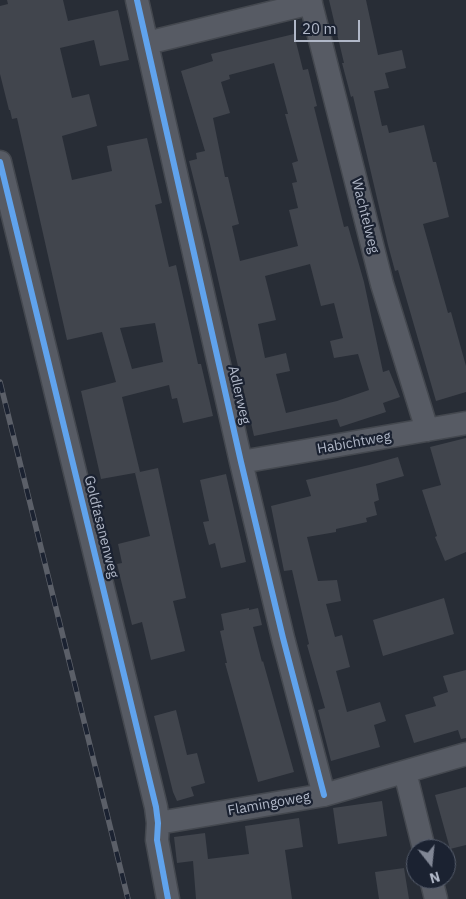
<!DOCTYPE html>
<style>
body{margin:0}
#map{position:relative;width:466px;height:899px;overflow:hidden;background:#282d36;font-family:"IBM Plex Sans",sans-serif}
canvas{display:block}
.north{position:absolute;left:406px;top:839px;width:50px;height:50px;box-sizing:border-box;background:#1b2231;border:1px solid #575e6d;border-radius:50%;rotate:164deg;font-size:14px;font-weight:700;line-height:20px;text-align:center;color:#b1b8c8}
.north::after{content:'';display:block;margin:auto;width:18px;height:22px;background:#818795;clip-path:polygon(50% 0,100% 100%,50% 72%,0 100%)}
.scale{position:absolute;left:294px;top:20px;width:66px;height:22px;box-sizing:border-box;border:2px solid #b1b8c8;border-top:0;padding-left:6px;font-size:15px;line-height:18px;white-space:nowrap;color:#b1b8c8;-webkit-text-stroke:4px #1b2231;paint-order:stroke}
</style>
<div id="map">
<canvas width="466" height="899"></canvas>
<div class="north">N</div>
<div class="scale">20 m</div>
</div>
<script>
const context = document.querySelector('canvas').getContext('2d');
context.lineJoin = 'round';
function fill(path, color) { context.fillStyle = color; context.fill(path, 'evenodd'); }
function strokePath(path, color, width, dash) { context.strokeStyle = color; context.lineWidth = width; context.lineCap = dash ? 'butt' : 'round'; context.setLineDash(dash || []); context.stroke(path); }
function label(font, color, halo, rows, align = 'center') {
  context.font = font + ' "IBM Plex Sans",sans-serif'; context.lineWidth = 4.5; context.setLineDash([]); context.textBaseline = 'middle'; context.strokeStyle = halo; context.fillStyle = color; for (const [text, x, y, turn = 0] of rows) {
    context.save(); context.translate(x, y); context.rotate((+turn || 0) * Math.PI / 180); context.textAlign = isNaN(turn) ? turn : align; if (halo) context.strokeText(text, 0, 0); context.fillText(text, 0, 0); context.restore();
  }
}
fill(new Path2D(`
 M7,0H63L68,21L118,10L129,60L100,66L94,40L60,48L72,98L89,94L97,126L62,136L72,180L112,171L107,146L147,138L162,203L155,205L169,267L176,265L198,364H201L213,416L183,423L177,398L172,399L169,385L122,397L140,472L101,479L81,391L116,382L102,332L67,340L17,118L12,119L10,110H9L0,74V6L8,4ZM155,323L163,362L132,369L120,328Z
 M329,0H366L378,55L402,50L406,68L385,73L389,88L374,91L382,126L387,125L389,133L424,125L433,162H436L449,217L423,224L448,313L451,312L466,366V392L436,401L398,270L395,271L388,245L353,96L351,97L342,63H344Z
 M294,34L303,70L308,69L317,106L314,107L344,227L348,226L364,282L383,372L389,370L400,397L383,403L386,412L340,427L337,419L254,436L209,240L189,161L197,159L196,153L205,151L181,71L213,61L211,54ZM274,63L288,114H285L298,161L292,163L297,182L292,183L298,208L289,210L298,246L240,261L232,226L239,224L228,177H225L213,118L230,113L221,82L230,79L229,75ZM310,264L321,306L334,303L343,338L330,341L334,358L358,354L369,390L337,401L286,413L276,374L290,371L286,353L265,358L258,324L276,320L265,276Z
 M466,438V552L445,561L435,537L437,536L422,490L441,485L430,447Z
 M398,457L404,476L376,484L379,500L374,502L377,515L366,518L367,522L336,529V532L307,537L318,581L337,580L341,601L326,604L335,637L342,635L350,667L336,671L347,712L380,702L386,721L374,725L380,747L331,761L318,710L325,708L307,645L309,644L292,570L284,571L271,506L311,496L306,480L369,465Z
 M158,468L186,598L173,601L185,651L151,660L142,622L132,625L117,564L122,563L118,544L150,536L135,473Z
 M226,474L246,562L221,568L215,543L209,545L203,522L209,521L200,480Z
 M444,598L454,634L383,656L373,620Z
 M249,608V610L258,608L262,625L253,627L262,662L263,661L294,772L258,782L225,663H227L220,631L224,630L221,614Z
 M466,670V738L461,739L458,730L414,743L405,715L436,706L433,697L448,692L443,676Z
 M176,710L187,755L197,753L205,783L191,787L194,796L177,801L173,792L154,716Z
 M466,787V845L450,849L435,795Z
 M382,801L387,836L338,844L333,808Z
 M299,818L303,847L285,850L292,899H196L193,861L177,863L174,837L205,833L208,859L249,854L245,826Z
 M404,868L409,899H379L375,872Z`), '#41454d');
const minor = new Path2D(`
 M137,0L241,462L283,638L324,795
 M310,0L382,284L427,430
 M147,43L311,3
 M0,162L156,807L158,823L157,840L168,899
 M241,462L466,423
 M405,772L424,849
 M158,823L324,795L466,754
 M431,879L436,899`);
strokePath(minor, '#44484f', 25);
strokePath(minor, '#575b64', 22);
const rail = new Path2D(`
 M0,382L128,899`);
strokePath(rail, '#5b5f68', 5.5);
strokePath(rail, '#1b2231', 4, [11]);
strokePath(new Path2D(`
 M137,0L241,462L283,638L324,795
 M0,162L156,807L158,823L157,840L168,899`), '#60a3ed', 6);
label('14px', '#b1b8c8', '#1b2231', [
 ["Wachtelweg",365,216,76],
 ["Adlerweg",239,395,77],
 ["Habichtweg",354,443,-10],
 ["Goldfasanenweg",101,527,76],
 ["Flamingoweg",269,804,-10]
]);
</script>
